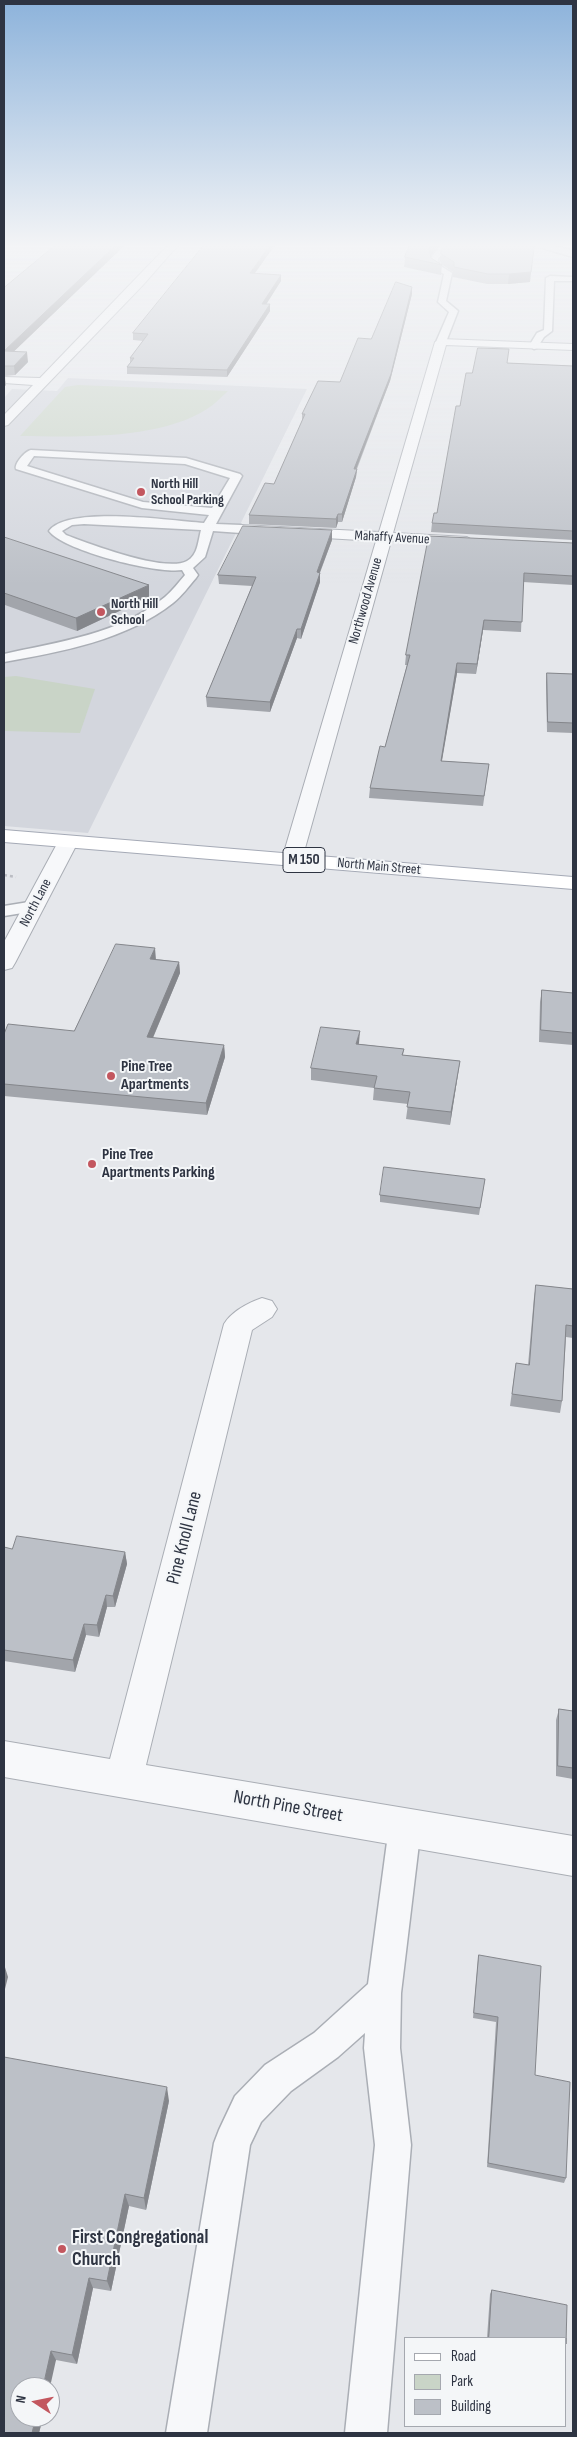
<!DOCTYPE html>
<style>
body{margin:0}
#map{position:relative;width:577px;height:2437px;overflow:hidden;background:#e5e7eb;font-family:"Sofia Sans Condensed",sans-serif}
canvas{display:block}
.frame{position:absolute;inset:0;border:5px solid #2e3442;pointer-events:none}
.legend{position:absolute;left:404px;top:2337px;width:162px;height:90px;box-sizing:border-box;background:#f4f6f8;border:1px solid #a5a8af;margin:0;padding:6px 9px;list-style:none;font-size:15px;color:#2e3442}
.legend li{display:flex;align-items:center;gap:10px;height:25px}
.legend b{width:25px;border:1px solid #a5a8af}
.north{position:absolute;left:10px;top:2377px;width:50px;height:50px;box-sizing:border-box;background:#f4f6f8;border:1px solid #a5a8af;border-radius:50%;rotate:281deg;font-size:14px;font-weight:700;line-height:20px;text-align:center;color:#2e3442}
.north::after{content:'';display:block;margin:auto;width:18px;height:22px;background:#c3575f;clip-path:polygon(50% 0,100% 100%,50% 72%,0 100%)}
</style>
<div id="map">
<canvas width="577" height="2437"></canvas>
<div class="frame"></div>
<ul class="legend">
<li><b style="height:6px;background:#fff"></b>Road</li>
<li><b style="height:14px;background:#c9d4c7"></b>Park</li>
<li><b style="height:14px;background:#bcc0c7"></b>Building</li>
</ul>
<div class="north">N</div>
</div>
<script>
const context = document.querySelector('canvas').getContext('2d');
context.lineJoin = 'round';
function fill(path, color) { context.fillStyle = color; context.fill(path, 'evenodd'); }
function strokePath(path, color, width, dash) { context.strokeStyle = color; context.lineWidth = width; context.lineCap = dash ? 'butt' : 'round'; context.setLineDash(dash || []); context.stroke(path); }
function label(font, color, halo, rows, align = 'center') {
  context.font = font + ' "Sofia Sans Condensed",sans-serif'; context.lineWidth = 4; context.setLineDash([]); context.textBaseline = 'middle'; context.strokeStyle = halo; context.fillStyle = color; for (const [text, x, y, turn = 0] of rows) {
    context.save(); context.translate(x, y); context.rotate((+turn || 0) * Math.PI / 180); context.textAlign = isNaN(turn) ? turn : align; if (halo) context.strokeText(text, 0, 0); context.fillText(text, 0, 0); context.restore();
  }
}
fill(new Path2D(`
 M68,378L307,389L88,833L4,826V398L12,389L57,391Z`), '#d3d6dd');
fill(new Path2D(`
 M78,385L228,391C221,397 215,404 207,409C159,440 75,437 20,436L65,387Z
 M16,676L95,689L80,733L4,731V677Z`), '#c9d4c7');
const service = new Path2D(`
 M450,244H464L447,249L438,259L439,265L452,273L446,301L458,311L446,342L441,345L436,342L449,312L438,302L444,274L432,268L430,259L441,245Z
 M529,244H542L571,250L573,252V257Z
 M550,276L573,277V281H554L552,331L544,337L537,348L534,349L529,346L537,333L544,330L546,278Z
 M31,450L186,458L240,474L242,476L216,524L241,525L247,529L241,533L213,531L205,557L193,568L198,575L196,578C189,586 182,596 173,603C126,640 61,652 4,662V654C58,642 120,634 165,597C172,591 179,582 185,575L182,570C157,574 64,551 49,531C68,505 172,521 204,523L209,515L142,508L16,469C14,464 25,451 31,450ZM34,456L185,464L230,478L212,508L143,502L27,466ZM84,524L201,530C198,541 198,555 187,561C165,573 90,544 66,535L62,531L72,525Z
 M35,901L41,902L44,906L41,910L4,916V906Z
 M405,1811L416,1816L421,1827L401,1993L400,2048L411,2145L387,2433H345L375,2145L364,2048L365,2033L338,2057L291,2091L261,2122L250,2145L207,2433H166L214,2143L219,2130L235,2096L265,2065L314,2033L368,1984L389,1827L394,1816Z`);
const minor = new Path2D(`
 M169,244H179L143,285L8,425L4,426V415L33,385L4,383V377L40,378Z
 M441,339L573,344V350L446,345L393,533L467,537L474,541L467,545L391,541L302,859L299,863L292,865L285,863L282,859L376,541L241,533L234,529L241,525L379,532L435,342Z
 M68,836L75,838L78,842L15,963L12,968L4,970V942L58,842L61,838Z
 M262,1298L272,1301L277,1309L272,1317L252,1330L146,1765L573,1836V1876L4,1777V1741L110,1759L224,1324C232,1311 248,1303 262,1298Z`);
const primary = new Path2D(`
 M4,830L573,877V889L4,842Z`);
strokePath(service, '#aaaeb5', 3);
strokePath(minor, '#aaaeb5', 2);
strokePath(primary, '#a5aab6', 2);
strokePath(new Path2D(`
 M4,875L16,877`), '#bbbdc3', 2.5, [3, 3]);
fill(service, '#f7f8fa');
fill(minor, '#f7f8fa');
fill(primary, '#fff');
fill(new Path2D(`
 M126,244L13,352L28,362L15,375L5,376L6,385L4,387V288Z
 M440,244L430,256L431,258L442,265L441,275L404,267L405,257Z
 M532,244L530,282L508,284H487L453,277V272L441,264L440,260L441,250Z
 M255,274L281,281L266,304L270,311L227,377L127,374V367L130,363V358L143,341L133,340V333Z
 M412,287V294L390,381L357,469L356,477L342,522H338L336,528L249,524V515L274,484L302,421V414L340,382Z
 M507,363L573,366V541V540L431,532L432,523L437,513L460,406L472,373Z
 M429,536L573,543V585L523,582L521,632L483,630L476,674L457,673L442,761L489,764L483,806L369,798L370,788L385,747L407,665H405L406,655Z
 M4,537L149,597L77,631L5,605L4,606Z
 M332,540L320,573V582L301,639L297,638L270,712L207,707L206,697L252,586L219,584L218,575Z
 M547,673L573,674V733L547,732L546,682Z
 M156,959L179,962L180,973L153,1038L224,1045L225,1057L207,1115L4,1096V1034L74,1031Z
 M542,990L573,993V1045L539,1042L540,1002Z
 M359,1044L404,1049L403,1055L460,1061L450,1125L406,1119L408,1104L373,1100L374,1088L311,1080V1068Z
 M485,1179L479,1215L380,1202V1195Z
 M536,1285L573,1289V1338L566,1337L562,1401L560,1413L510,1406L516,1363L528,1365L534,1297Z
 M4,1547L12,1549L125,1552L127,1564L115,1607H107L99,1637L86,1635L75,1672L4,1661Z
 M559,1709L573,1711V1779L556,1776V1720Z
 M479,1955L535,2075L566,2178L564,2183L487,2167L496,2022L473,2018L478,1960Z
 M169,2101L146,2210L129,2206L111,2291L93,2288L77,2364L56,2360L20,2417H43L39,2433H4Z
 M492,2290L566,2338H487L490,2294Z`), '#a2a5ab');
fill(new Path2D(`
 M117,244H126L4,361V351Z
 M271,244H276L250,280V273Z
 M433,244H440L429,258V248Z
 M534,248L530,282L508,284L509,274Z
 M281,275V281L262,311V304Z
 M412,287V294L390,381L353,477L354,469Z
 M270,304V311L227,377V370Z
 M27,352L28,362L15,375L14,366Z
 M4,375L6,385L4,387Z
 M357,469L356,477L342,522V514Z
 M338,514V522L336,528V519Z
 M332,530V540L316,582L317,572Z
 M320,573V582L301,639V629Z
 M149,585V597L77,631L76,618Z
 M4,593L5,605L4,606Z
 M484,620L483,630L476,674L477,664Z
 M297,629V638L270,712V702Z
 M457,663V673L440,771L441,761Z
 M155,948L156,960L150,959Z
 M179,962L180,973L148,1049L147,1037Z
 M360,1031L359,1043L356,1056V1044Z
 M224,1045L225,1057L207,1115L206,1103Z
 M460,1061L458,1074L450,1125L451,1112Z
 M125,1552L127,1564L115,1607L113,1596Z
 M106,1595L107,1607L99,1637L97,1625Z
 M84,1624L86,1635L75,1672L73,1660Z
 M4,1964L8,1977L4,1993Z
 M167,2087L169,2101L146,2210L144,2198Z
 M125,2194L129,2206L111,2291L107,2281Z
 M89,2278L93,2288L77,2364L72,2355Z
 M51,2351L56,2360L50,2387H43Z
 M36,2417H43L39,2433H32Z`), '#84868b');
const building = new Path2D(`
 M57,244H117L4,351V288Z
 M205,244H271L250,273L281,275L262,304H270L227,370L127,367L134,358H130L148,334L133,333Z
 M410,244H433L429,248L431,258L442,265L405,257Z
 M446,244H529L534,248L531,272L509,274H488L454,267V262L441,254V250Z
 M396,282L412,287L391,374L354,469H357L342,514H338L336,519L249,515L265,483L274,484L305,414H302L318,381L340,382L358,338L371,339Z
 M478,348L509,349L507,363L573,366V531L432,523L434,513H437L456,406H460L466,373H472Z
 M4,351L27,352L14,366H4Z
 M243,526L332,530L317,572L320,573L301,629H297L270,702L206,697L256,577L218,575Z
 M429,536L573,543V576L524,573L522,622L484,620L477,664L457,663L441,761L489,764L484,796L370,788L380,746L385,747L410,655H406Z
 M4,537L149,585L76,618L4,593Z
 M547,673L573,674V723L548,722Z
 M116,944L155,948L150,959L179,962L147,1037L224,1045L206,1103L4,1084V1034L8,1024L74,1031Z
 M542,990L573,993V1033L541,1030Z
 M321,1027L360,1031L356,1044L404,1049L402,1055L460,1061L451,1112L407,1107L410,1092L374,1088L377,1076L311,1068Z
 M384,1167L485,1179L480,1208L380,1195Z
 M536,1285L573,1289V1326L566,1325L562,1401L512,1394L516,1363L529,1365Z
 M17,1536L125,1552L113,1596L106,1595L97,1625L84,1624L73,1660L4,1650V1547L12,1549Z
 M559,1709L573,1711V1768L558,1766Z
 M479,1955L541,1966L535,2075L570,2082L566,2178L488,2163L498,2017L474,2013Z
 M4,2057L167,2087L144,2198L125,2194L107,2281L89,2278L72,2355L51,2351L43,2387H20V2417H36L32,2433H4Z
 M492,2290L567,2305L566,2344V2338H489Z`);
fill(building, '#bcc0c7');
strokePath(building, '#84868b', 1);
const sky = context.createLinearGradient(0, 0, 0, 585);
sky.addColorStop(0, '#8db3db');
sky.addColorStop(0.42, '#f3f4f6');
sky.addColorStop(1, '#f3f4f600');
context.fillStyle = sky;
context.fillRect(0, 0, 577, 585);
for (const [x, y, r, color] of [
 [141,492,5,"#c3575f"],
 [101,612,5,"#c3575f"],
 [111,1076,5,"#c3575f"],
 [92,1164,5,"#c3575f"],
 [62,2249,5,"#c3575f"]
]) { const dot = new Path2D(); dot.arc(x, y, r, 0, 2 * Math.PI); context.fillStyle = color; context.fill(dot); strokePath(dot, '#f4f6f8', 2); }
label('bold 14px', '#2e3442', '#f4f6f8', [
 ["North Hill",151,484],
 ["School Parking",151,500],
 ["North Hill",111,604],
 ["School",111,620]
], 'left');
label('14px', '#2e3442', '#f4f6f8', [
 ["Mahaffy Avenue",392,538,3],
 ["Northwood Avenue",366,601,-74],
 ["North Main Street",379,867,5],
 ["North Lane",36,903,-62]
]);
for (const [x, y, w] of [
 [304,860,42]
]) { const box = new Path2D(); box.roundRect(x - w / 2, y - 12.5, w, 25, 4); context.fillStyle = '#f4f6f8'; context.fill(box); strokePath(box, '#2e3442', 1); }
label('bold 15px', '#2e3442', null, [
 ["M 150",304,860]
]);
label('bold 16px', '#2e3442', '#f4f6f8', [
 ["Pine Tree",121,1067],
 ["Apartments",121,1085],
 ["Pine Tree",102,1155],
 ["Apartments Parking",102,1173]
], 'left');
label('19px', '#2e3442', '#f4f6f8', [
 ["Pine Knoll Lane",185,1538,-76],
 ["North Pine Street",288,1807,10]
]);
label('bold 19px', '#2e3442', '#f4f6f8', [
 ["First Congregational",72,2238],
 ["Church",72,2260]
], 'left');
</script>
